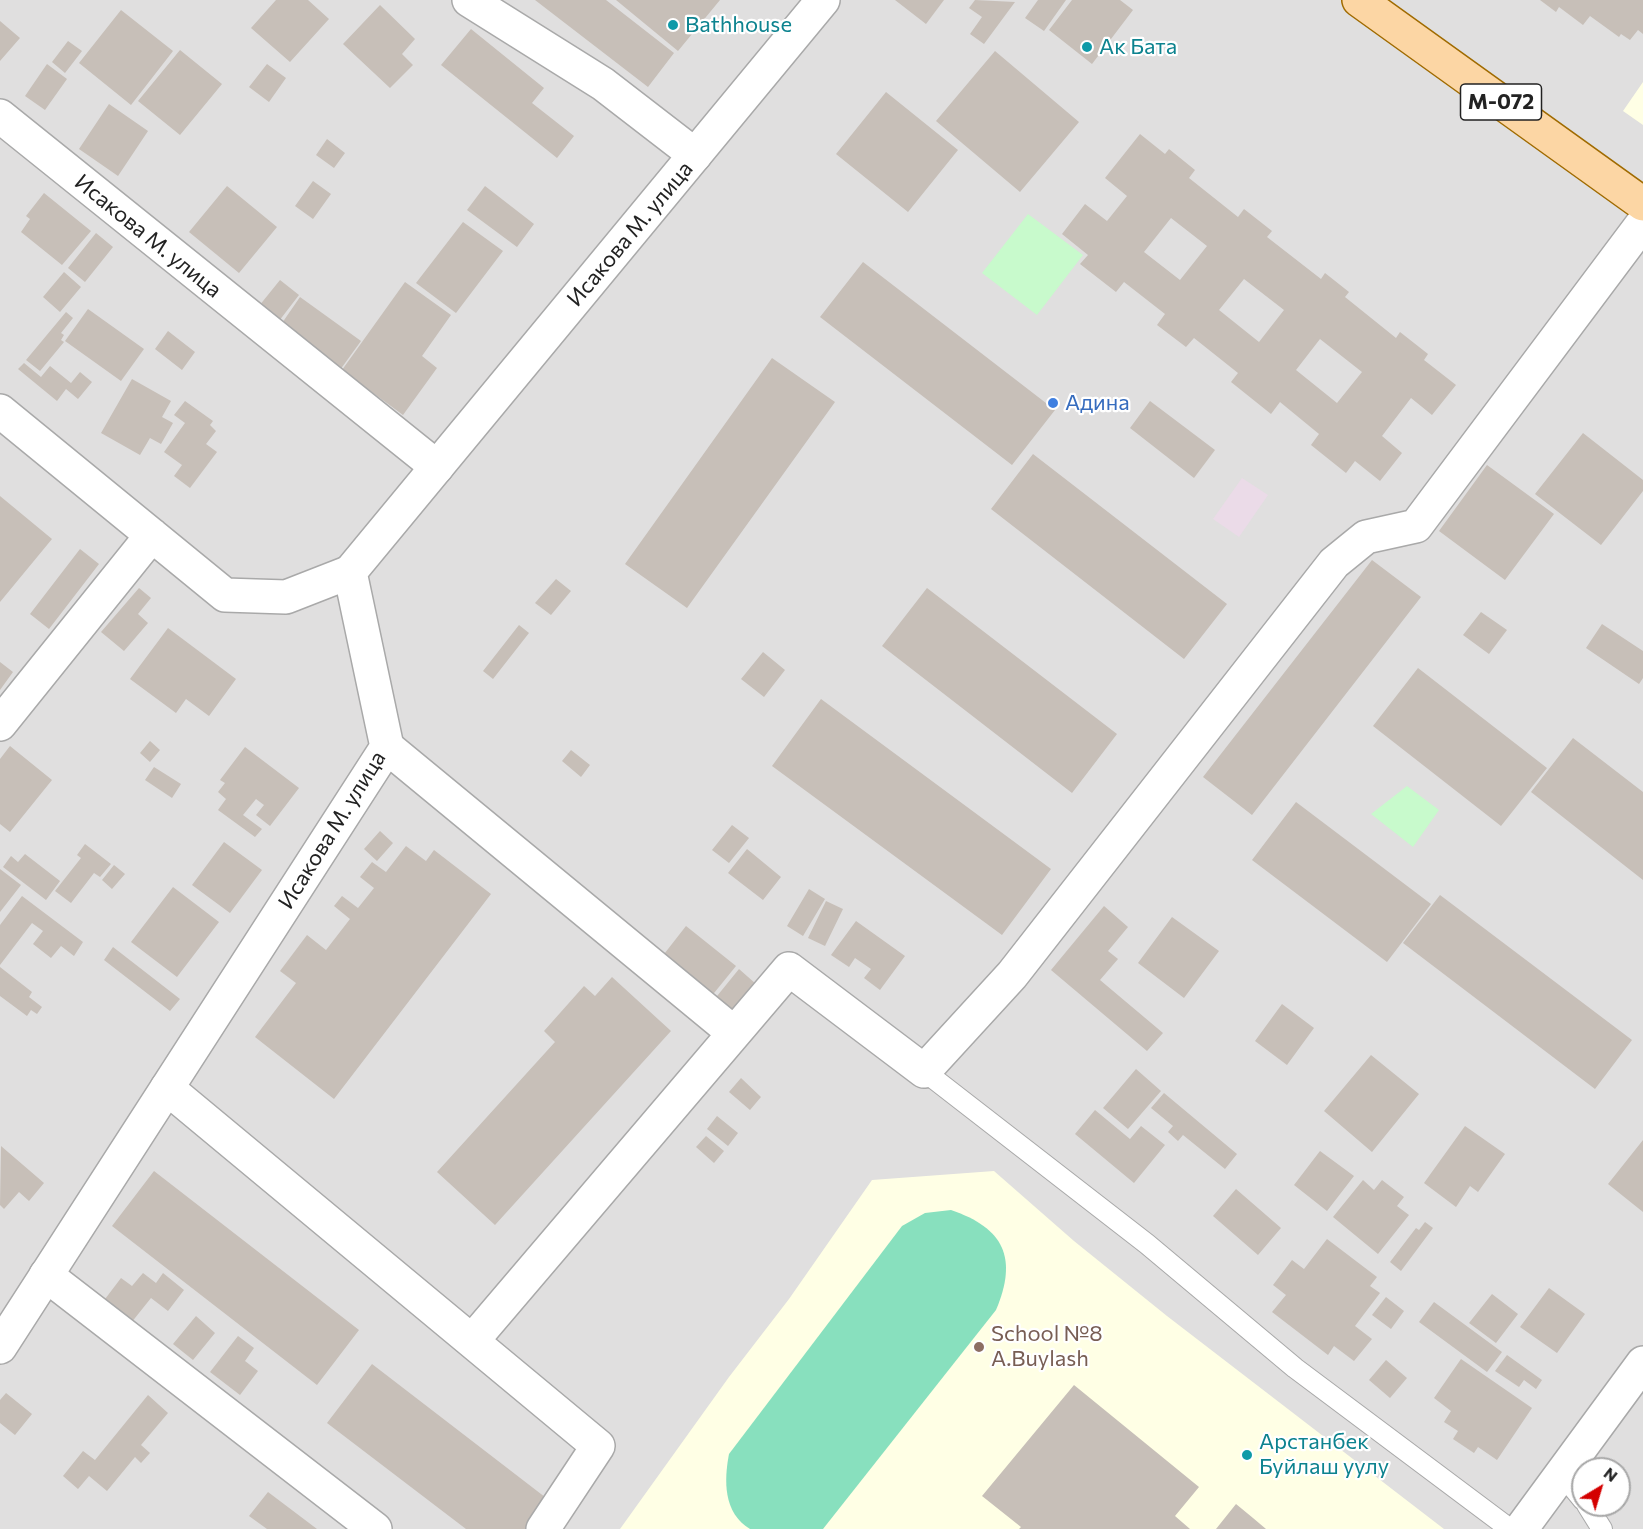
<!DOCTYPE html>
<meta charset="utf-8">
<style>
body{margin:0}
#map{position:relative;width:1643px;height:1529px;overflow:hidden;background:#f2efe9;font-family:Commissioner,sans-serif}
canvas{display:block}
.north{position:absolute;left:1571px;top:1457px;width:60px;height:60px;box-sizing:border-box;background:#fff;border:2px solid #a7a7a7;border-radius:50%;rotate:38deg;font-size:16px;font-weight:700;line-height:24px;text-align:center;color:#222}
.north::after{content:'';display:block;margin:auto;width:21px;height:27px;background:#d40000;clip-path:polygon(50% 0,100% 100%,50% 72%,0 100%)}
</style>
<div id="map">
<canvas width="1643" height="1529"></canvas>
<div class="north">N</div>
</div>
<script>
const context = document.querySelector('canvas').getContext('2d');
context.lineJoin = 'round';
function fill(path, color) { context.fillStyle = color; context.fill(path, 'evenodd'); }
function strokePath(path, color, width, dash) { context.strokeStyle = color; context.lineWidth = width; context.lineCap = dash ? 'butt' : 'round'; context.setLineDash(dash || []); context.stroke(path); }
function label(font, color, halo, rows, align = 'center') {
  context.font = font + ' Commissioner,sans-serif'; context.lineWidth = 4.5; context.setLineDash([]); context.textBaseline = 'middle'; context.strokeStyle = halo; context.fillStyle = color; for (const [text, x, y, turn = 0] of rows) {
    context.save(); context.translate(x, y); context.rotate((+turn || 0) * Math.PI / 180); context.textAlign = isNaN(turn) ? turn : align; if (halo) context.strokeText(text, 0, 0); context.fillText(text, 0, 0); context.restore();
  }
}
fill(new Path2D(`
 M0,0H1643V1529H0ZM1583,1469H1619V1505H1583Z`), '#e0dfdf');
fill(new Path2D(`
 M1242,478L1268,495L1239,537L1213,519Z`), '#ebdbe8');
fill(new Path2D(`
 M1643,82V125L1623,111Z
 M994,1171L1074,1241L1167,1316L1444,1529H620L729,1377L789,1299L872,1180Z`), '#ffffe5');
fill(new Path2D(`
 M1028,214L1083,255L1037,315L982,273Z
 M1407,786L1439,810L1413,847L1371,814Z`), '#c8facc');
fill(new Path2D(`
 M951,1210C1004,1228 1018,1258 996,1310L823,1529H750C723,1513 724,1480 729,1454L902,1226L925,1213Z`), '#88e0be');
fill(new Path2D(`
 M276,0H308L329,19L290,62L251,28Z
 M535,0H606L674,53L648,87Z
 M616,0H720L678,51Z
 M895,0H944L926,24Z
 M975,0L1015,2L984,44L970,34L982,17L969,8Z
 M1038,0H1066L1044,31L1025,18Z
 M1072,0H1120L1133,10L1092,64L1049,30Z
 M1540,0H1643V34L1638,30L1630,40L1621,34L1619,37L1590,16L1583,25L1559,7L1556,12Z
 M380,5L415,39L402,54L413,65L390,88L343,44Z
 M121,10L173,51L131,105L79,63Z
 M0,21L20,38L0,61Z
 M471,29L544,88L532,103L574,136L557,158L441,65Z
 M68,41L82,51L65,73L52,62Z
 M180,50L222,84L180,135L138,101Z
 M995,51L1079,122L1020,192L936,121Z
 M47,64L67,79L45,110L25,96Z
 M267,64L286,78L269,102L249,87Z
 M886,92L958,150L908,212L836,154Z
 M109,104L148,131L118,176L79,149Z
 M1140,134L1165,154L1169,149L1195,170L1189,178L1238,217L1244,209L1272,231L1267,237L1321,279L1325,273L1349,292L1345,297L1396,338L1400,332L1428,354L1424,360L1456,385L1432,415L1411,398L1382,436L1402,453L1380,481L1355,461L1346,473L1311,445L1319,434L1280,402L1271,414L1231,382L1238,373L1194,338L1186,347L1157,325L1165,314L1124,282L1116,292L1080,264L1088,255L1062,234L1085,204L1107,221L1127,196L1105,178ZM1171,218L1207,246L1180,280L1144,252ZM1244,279L1284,310L1259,342L1219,310ZM1320,339L1362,372L1337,403L1296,370Z
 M327,139L345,153L334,168L316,155Z
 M313,181L331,194L313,219L295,206Z
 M227,186L277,227L239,273L189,232Z
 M485,186L534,224L517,247L467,210Z
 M44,193L91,231L62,265L21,232L30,219L26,216Z
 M463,222L503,251L456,313L416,283Z
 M96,233L113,247L85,282L68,268Z
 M863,262L1055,410L1012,465L820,317Z
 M64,272L81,287L60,312L43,297Z
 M280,280L299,295L279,321L259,306Z
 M405,282L451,315L422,356L437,368L403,415L342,370Z
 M300,297L361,341L340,370L280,326Z
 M88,309L144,349L121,381L65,341Z
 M66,312L73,318L61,333L64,335L61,340L64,342L40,371L26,360Z
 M168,331L195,352L182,370L155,349Z
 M772,358L835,402L687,608L625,564Z
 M24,363L41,377L50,366L71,383L80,372L92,382L78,399L66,389L57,401L18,369Z
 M132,379L171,401L162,417L173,423L161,444L150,438L140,455L101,433Z
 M185,401L213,421L210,425L216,431L206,444L217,452L190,488L174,476L182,465L164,452L185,423L174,415Z
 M1150,401L1215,450L1194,478L1130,428Z
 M1583,433L1643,480V491L1601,545L1535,494Z
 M1033,454L1227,604L1184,659L991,509Z
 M1487,465L1554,514L1505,580L1439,531Z
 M0,496L52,539L0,602Z
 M80,549L99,564L49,629L30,614Z
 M1372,560L1421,597L1252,815L1203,777Z
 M556,579L571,591L551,615L535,603Z
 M139,588L151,598L138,614L148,623L124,651L101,632Z
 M927,588L1117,734L1072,793L882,646Z
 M1481,612L1507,630L1489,654L1463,635Z
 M1602,624L1643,651V678L1639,684L1586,648Z
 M519,625L529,633L493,679L483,671Z
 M168,628L236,679L209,716L186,699L176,713L130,679Z
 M763,652L785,670L764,697L741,679Z
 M0,662L13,672L0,690Z
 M1418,668L1547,768L1501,826L1373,726Z
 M821,699L1051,869L1002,935L772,766Z
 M1573,738L1643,792V880L1531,792Z
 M150,741L160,750L150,762L140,753Z
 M10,746L52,780L10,832L0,824V759Z
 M245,747L299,788L270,826L256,815L264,805L256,799L243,815L262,829L255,837L218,810L226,799L218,792L225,783L220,780Z
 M571,750L590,765L581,777L562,761Z
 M154,767L181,784L172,798L145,780Z
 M1296,802L1431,904L1387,962L1252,860Z
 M732,825L749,838L729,863L712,850Z
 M380,831L393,843L377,861L364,849Z
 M224,842L262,870L230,913L192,885Z
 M85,844L111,864L100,877L94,873L71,903L55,891L81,858L77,855Z
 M406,846L426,861L434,850L491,894L334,1099L255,1037L296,983L280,971L307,935L326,950L350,919L334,906L342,896L358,908L374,888L360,877L372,862L386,872Z
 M747,849L781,877L763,900L728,873Z
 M25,854L60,881L46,900L3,867L11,856L18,862Z
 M114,865L125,874L112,889L102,880Z
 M0,869L21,885L0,912Z
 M173,887L219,922L177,977L131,942Z
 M809,889L825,899L803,936L787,926Z
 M1440,895L1632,1040L1595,1089L1403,943Z
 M22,896L83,942L74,956L61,946L51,958L33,944L43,931L32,923L0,965V925Z
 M826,901L843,909L825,946L808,938Z
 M1104,906L1128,927L1108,951L1118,959L1100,980L1163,1033L1147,1051L1051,970Z
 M1172,917L1219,951L1184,998L1138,963Z
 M856,921L905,956L880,990L864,978L871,969L855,958L849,967L831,955Z
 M686,926L736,966L710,998L661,958Z
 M113,947L180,999L170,1011L104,960Z
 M0,967L32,992L29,997L42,1007L37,1014L31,1010L27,1016L0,996Z
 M739,969L756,984L732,1015L713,1001Z
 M612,977L671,1031L495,1225L437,1172L555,1042L544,1031L584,986L595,996Z
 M1282,1004L1314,1028L1287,1065L1255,1041Z
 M1371,1055L1419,1094L1372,1152L1324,1111Z
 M1136,1069L1161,1091L1128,1129L1103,1108Z
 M741,1078L761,1097L750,1110L729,1092Z
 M1164,1093L1237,1154L1225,1169L1183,1135L1178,1141L1168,1132L1173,1126L1151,1108Z
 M1095,1110L1130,1139L1141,1126L1165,1145L1134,1183L1075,1134Z
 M717,1116L738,1133L728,1146L707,1129Z
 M1465,1126L1505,1154L1478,1192L1470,1186L1456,1207L1424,1183Z
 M706,1136L724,1151L714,1163L696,1147Z
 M1643,1140V1212L1608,1184Z
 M1,1146L44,1183L29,1201L19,1192L4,1209L0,1205Z
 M1320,1151L1354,1176L1327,1211L1294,1185Z
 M154,1171L359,1330L317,1385L112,1226Z
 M1363,1180L1374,1190L1382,1180L1404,1197L1397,1206L1409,1215L1378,1254L1333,1217Z
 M1236,1189L1281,1228L1258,1255L1213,1216Z
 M1425,1222L1433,1228L1401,1271L1390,1262L1416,1228L1419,1230Z
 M1327,1239L1377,1277L1370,1286L1380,1293L1355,1326L1372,1339L1354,1361L1334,1346L1328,1355L1272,1312L1286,1295L1273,1285L1292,1260L1304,1269Z
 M143,1273L156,1283L163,1273L184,1290L168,1311L151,1298L127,1328L99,1307L121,1278L132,1286Z
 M1549,1288L1585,1314L1557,1353L1520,1327Z
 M1492,1294L1518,1314L1496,1343L1469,1323Z
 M1386,1297L1404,1311L1391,1329L1372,1315Z
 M1434,1302L1502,1352L1487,1372L1419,1322Z
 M196,1316L215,1333L193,1360L173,1344Z
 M238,1336L254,1348L245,1361L258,1371L240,1395L210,1372Z
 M1507,1355L1542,1380L1536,1389L1524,1380L1519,1387L1495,1371Z
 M1461,1359L1532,1408L1497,1460L1478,1447L1474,1453L1453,1439L1458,1431L1444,1422L1451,1411L1434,1398Z
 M1386,1360L1407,1378L1390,1398L1369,1380Z
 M372,1364L554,1504L534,1529H466L327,1423Z
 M1074,1385L1199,1487L1175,1516L1190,1529H1019L1021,1527L982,1496Z
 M6,1393L32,1414L15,1435L0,1423V1400Z
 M148,1395L168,1413L141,1445L150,1453L141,1463L135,1457L107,1491L89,1476L78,1489L63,1476L83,1451L95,1460Z
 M268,1492L317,1529H267L249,1516Z
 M1236,1504L1253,1518L1266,1529H1216Z`), '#c7bfb8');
const service = new Path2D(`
 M924,1071L1147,1244L1295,1368L1510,1529
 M1561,1473L1583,1500
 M1587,1505L1602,1529`);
const minor = new Path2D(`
 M469,0L603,84L695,155
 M0,116L437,467
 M0,411L225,595L286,597L350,572
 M0,724L152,535
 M387,747L734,1033
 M167,1088L598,1446L543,1529
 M46,1275L375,1529
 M472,1341L789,969L924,1071L1012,975L1334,563L1366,537L1416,526L1643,223
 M1521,1529L1643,1363`);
const tertiary = new Path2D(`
 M0,1347L387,747L350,572L823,0`);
const primary = new Path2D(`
 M1359,0L1643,204`);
strokePath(service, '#a9a9a9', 22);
strokePath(minor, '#a9a9a9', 36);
strokePath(tertiary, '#a9a9a9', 36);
strokePath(primary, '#a06b00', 36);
strokePath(service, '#fff', 20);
strokePath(minor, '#fff', 33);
strokePath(tertiary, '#fff', 33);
strokePath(primary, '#fcd6a4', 33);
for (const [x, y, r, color] of [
 [673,25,6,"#0f9aa8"],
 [1087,47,6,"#0f9aa8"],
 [1053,403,6,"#3f7fe0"],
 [979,1347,6,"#8d6e63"],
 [1247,1455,6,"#0f9aa8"]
]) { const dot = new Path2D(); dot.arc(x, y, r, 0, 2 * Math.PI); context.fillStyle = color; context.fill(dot); strokePath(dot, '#fff', 2); }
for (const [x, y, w] of [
 [1501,102,81]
]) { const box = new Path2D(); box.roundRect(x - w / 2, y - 18, w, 36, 4.5); context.fillStyle = '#fff'; context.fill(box); strokePath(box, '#222', 1.5); }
label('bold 21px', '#222', null, [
 ["М-072",1501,102]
]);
label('22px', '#0d838f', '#fff', [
 ["Bathhouse",685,25],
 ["Ак Бата",1099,47],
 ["Арстанбек",1259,1442],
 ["Буйлаш уулу",1259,1467]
], 'left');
label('22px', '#222', '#fff', [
 ["Исакова М. улица",630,234,-50],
 ["Исакова М. улица",148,236,39],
 ["Исакова М. улица",332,830,-58]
]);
label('22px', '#366cbe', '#fff', [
 ["Адина",1065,403]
], 'left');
label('22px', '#785e54', '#fff', [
 ["School №8",991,1334],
 ["A.Buylash",991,1359]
], 'left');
</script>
